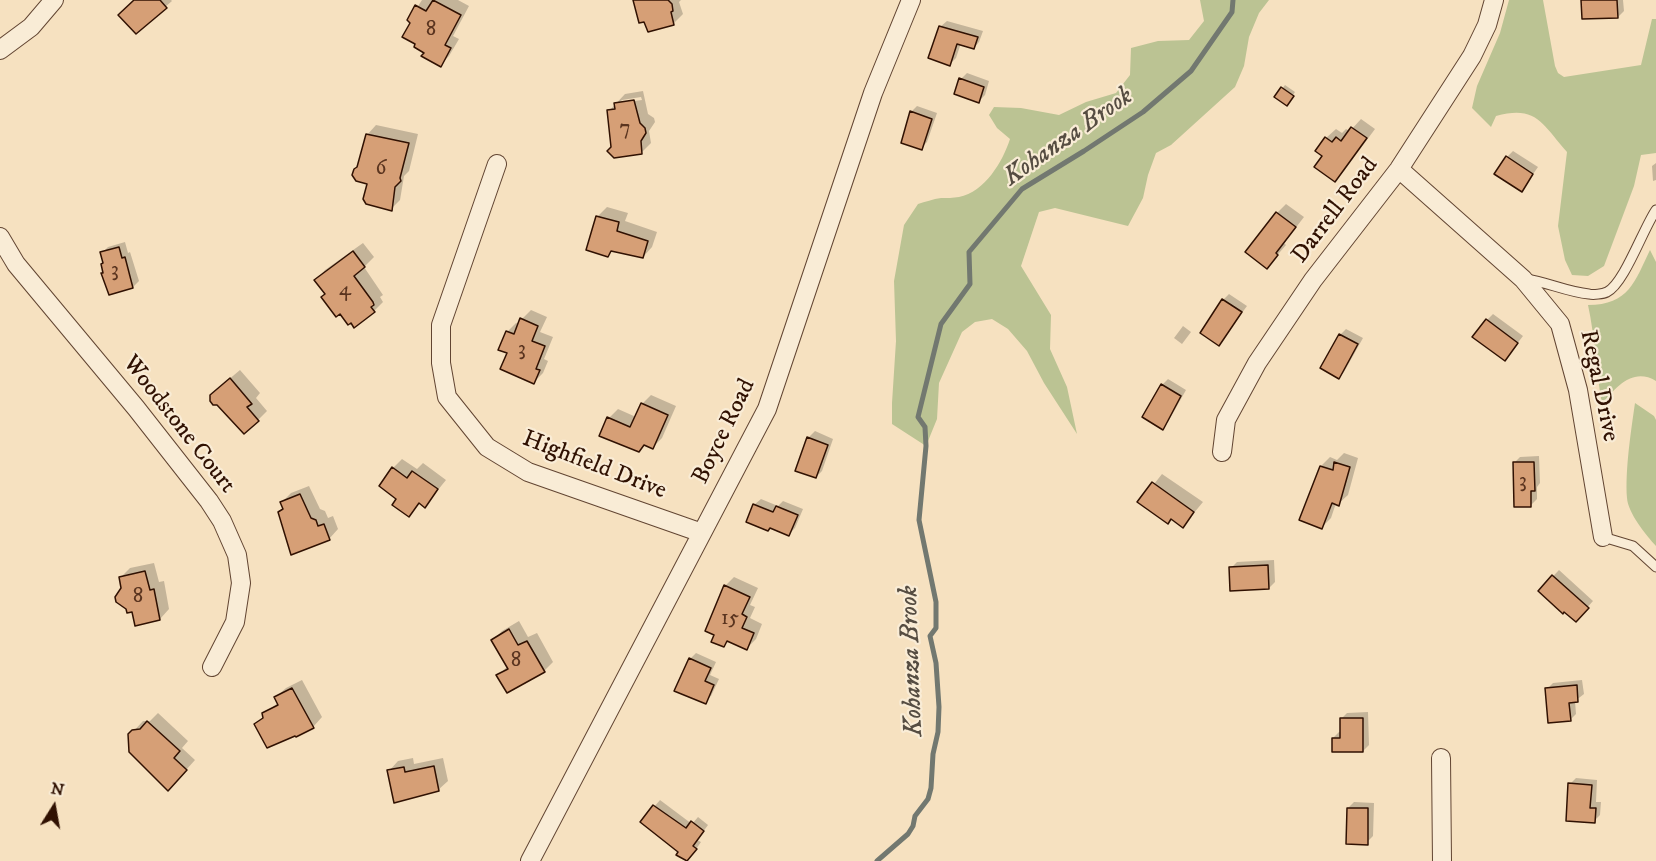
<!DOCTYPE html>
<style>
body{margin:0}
#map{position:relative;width:1656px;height:861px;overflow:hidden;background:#f6e1c0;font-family:"IM FELL DW Pica",serif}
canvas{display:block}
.north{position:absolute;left:24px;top:777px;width:60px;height:60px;-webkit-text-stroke:4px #f9ecd6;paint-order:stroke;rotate:11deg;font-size:16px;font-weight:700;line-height:24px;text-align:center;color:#301102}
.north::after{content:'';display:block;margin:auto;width:21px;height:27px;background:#301102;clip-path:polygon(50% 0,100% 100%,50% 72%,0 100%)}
</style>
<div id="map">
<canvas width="1656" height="861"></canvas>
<div class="north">N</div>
</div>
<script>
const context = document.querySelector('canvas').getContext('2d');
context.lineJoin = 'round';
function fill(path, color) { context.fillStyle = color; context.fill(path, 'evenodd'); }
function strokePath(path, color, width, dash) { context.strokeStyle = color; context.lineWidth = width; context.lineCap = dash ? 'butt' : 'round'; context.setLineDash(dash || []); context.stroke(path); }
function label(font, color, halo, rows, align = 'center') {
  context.font = font + ' "IM FELL DW Pica",serif'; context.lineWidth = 4.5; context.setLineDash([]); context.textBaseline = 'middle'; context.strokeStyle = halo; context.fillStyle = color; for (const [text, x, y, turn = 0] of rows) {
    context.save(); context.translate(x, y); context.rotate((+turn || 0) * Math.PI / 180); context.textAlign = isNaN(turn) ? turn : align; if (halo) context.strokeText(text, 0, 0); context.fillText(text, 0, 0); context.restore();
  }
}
fill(new Path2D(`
 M1200,0H1269L1259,13L1249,37L1244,66L1235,87L1171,145L1156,153L1148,175L1143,198L1128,226L1055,208L1039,212L1021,266L1051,315L1050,349L1067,387L1077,434L1044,383L1027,351L1008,329L992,319L975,322L962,332L939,383L937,419L926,446L892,424V403L896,341L894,281L904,225L918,204C925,202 933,199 941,198C947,198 953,198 959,197C985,192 1003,161 1010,139L997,128L989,115L994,107L1021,108L1059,115L1086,102L1116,93L1130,75L1131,48L1158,41L1189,40L1204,21Z
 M1509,0H1543L1555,66L1558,73L1564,77L1641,65L1652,19H1656V153L1641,155L1634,186L1604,266L1588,276L1572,275L1565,260L1558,226L1567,152C1542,124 1537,105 1496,116L1491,127L1472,108L1477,86L1500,33Z
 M1650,250L1656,262V381C1633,367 1616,387 1602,404C1596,371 1595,337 1588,305C1629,305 1635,281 1650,250Z
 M1635,403L1654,416L1656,420V546C1646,535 1628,513 1627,498C1625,470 1631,431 1635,403Z`), '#bbc393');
fill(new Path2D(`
 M136,0H171L172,1L136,32Z
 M422,0H458L469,6L453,36L459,39L449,56L440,65L426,52L412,22L409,20Z
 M634,0H681L679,2L683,14L673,24Z
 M1583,0H1623L1624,11L1618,17Z
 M947,21L983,31L979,42L974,48L961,43L956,58L950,64L940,27Z
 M967,73L989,81L985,95L979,101L961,79Z
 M1285,85L1295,92L1289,101L1276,97Z
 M643,91L648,114L654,118L655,122L649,131L651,143L642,152L613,148L609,111L625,94ZM641,97L642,100L619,103L622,100Z
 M917,106L937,113L927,142L921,148L911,112Z
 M1361,119L1375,129L1344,171L1335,180L1324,156L1326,138L1336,129L1342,133L1346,129L1350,131Z
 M376,125L418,134L409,171L404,176L400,200L391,209L369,183L367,135Z
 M1513,151L1538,167L1522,190L1507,157Z
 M1656,163V180L1653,181L1652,166Z
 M1286,204L1304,217L1284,243L1286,245L1267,267L1277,213Z
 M607,207L628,213L625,221L657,232L652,247L643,257L613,250L608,255L587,249L598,216Z
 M125,242L128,253L130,252L139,281L133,287L104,272L102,253L108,247Z
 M363,243L374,257L364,267L383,295L380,297L383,302L374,311L326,294L316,280L325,270Z
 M1229,294L1247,306L1219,344L1223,300Z
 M531,310L547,317L540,332L553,337L544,359L548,361L543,373L534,382L508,352L507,332L516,323L520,324L522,319Z
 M1493,314L1523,336L1510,353L1487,320Z
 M1183,326L1191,332L1182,344L1174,338Z
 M1346,329L1363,338L1344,372L1339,378L1322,368L1340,335Z
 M240,370L260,393L256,398L267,411L258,420L221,386Z
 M1168,379L1186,390L1168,422L1162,428V385Z
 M651,395L676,406L662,438L653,447L609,418L618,409L636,417L642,404Z
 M815,431L833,439L822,471L816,477L797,470L809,437Z
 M1344,453L1358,458L1348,495L1338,504L1336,503L1331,518L1322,527L1321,466L1330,457L1337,460Z
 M1539,456L1540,483L1537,487V499L1531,505L1514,463L1520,457Z
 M402,459L417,469L423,463L446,480L425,506L420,502L409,515L393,468Z
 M1162,474L1203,502L1183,526L1172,518L1140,502Z
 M309,486L320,509L325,511L328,518L333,516L338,529L329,539L280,512L284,507L282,502L291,493Z
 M761,499L778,506L783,501L803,509L795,528L789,534L771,527L748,521L755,504Z
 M1274,560L1275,582L1269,588L1231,568L1237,562Z
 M154,563L159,582L164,581L169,609L160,619L123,588L120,578L130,568Z
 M1559,570L1593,601L1576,620L1540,590Z
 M734,577L758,588L750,605L755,607L750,618L762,624L756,639L746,649L728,640L723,646L725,586Z
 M519,621L528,637L537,633L553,662L544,671L498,675L508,666L493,640L502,631Z
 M696,653L716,662L710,675L719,679L711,696L705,702L690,659Z
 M302,680L322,717L313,727L256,724L264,716V714L279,702L276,697L286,688Z
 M1582,680L1584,694L1575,701L1576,714L1570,720L1547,689L1553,683Z
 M1368,712L1369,745L1363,751L1333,738L1339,732H1342L1341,719L1347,713Z
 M158,713L188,741L182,748L195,760L177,780L130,735L143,721H150Z
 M413,758L414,764L443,758L448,781L438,790L389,771L398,761Z
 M1576,778L1597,780L1596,802H1601L1600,815L1594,821L1570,784Z
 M660,800L692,824L698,817L708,825L697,840L701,842L692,855L680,851L642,821Z
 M1354,802L1374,803L1373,836L1367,842L1348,808Z`), '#0003');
strokePath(new Path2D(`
 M877,861L908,834L913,826L915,816L928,799L931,788L933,754L938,732L939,707L936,663L930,636L936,628V602L919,520L926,446L925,427L918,417L941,324L970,284L969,252L1022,189L1084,151L1143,112L1191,71L1232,12L1233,0`), '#727870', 5);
const building = new Path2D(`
 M134,0H160L167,8L136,34L118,15Z
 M433,0L461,15L445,45L451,48L441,67L421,56L424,53L414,47L415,44L402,37L410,23L407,20L415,5L426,11Z
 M633,0H668L672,4L673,11L671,12L674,25L648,32L644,22L639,23Z
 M1581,0H1617L1618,18L1582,19Z
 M939,26L978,37L974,49L957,44L950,66L928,58Z
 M959,78L984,87L979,103L954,94Z
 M1281,87L1294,96L1287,106L1274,97Z
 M634,100L640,123L645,128L646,133L641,141L642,154L614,158L607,151L611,147L607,110L615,109L614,103Z
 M910,111L932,119L922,150L901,143Z
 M1351,127L1367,138L1335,182L1314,167L1322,156L1315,151L1325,137L1332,142L1336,137L1341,141Z
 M366,134L409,143L400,178L401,181L395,187L392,211L366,204L363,199L367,184L356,181L352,175L354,169L357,167Z
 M1506,156L1533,174L1522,192L1494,174Z
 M1276,212L1296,227L1276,253L1278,255L1267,269L1245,252Z
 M596,216L619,222L617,231L648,241L643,258L611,251L608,257L586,250Z
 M119,247L122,258L125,257L133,288L109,295L101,273H103L101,264L103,263L100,252Z
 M353,251L365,267L354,276L373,302L374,305L371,307L375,312L354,328L351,323L348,325L340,314L336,317L321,297L325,294L314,280Z
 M1222,299L1242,312L1219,346L1200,333Z
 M520,318L538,326L532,341L545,346L536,369L540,370L534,384L500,369L507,353L498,350L506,331L514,334Z
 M1486,319L1518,343L1505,361L1472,337Z
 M1339,334L1358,344L1339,379L1320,368Z
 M230,378L252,404L247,407L259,421L244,434L217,405H213L210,401V395Z
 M1161,384L1181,396L1163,430L1142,417Z
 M641,403L668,415L653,449L644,445L639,452L599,436L607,417L630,427Z
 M807,437L828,445L816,478L795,471Z
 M1334,462L1350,467L1339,506L1332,503L1322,529L1299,520L1320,466L1333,470Z
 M1513,462H1534L1535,491H1531V507H1514Z
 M392,467L407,478L412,471L438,489L425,508L419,503L409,517L392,505L396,499L379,486Z
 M1152,482L1194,512L1183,528L1171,519L1168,524L1137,502Z
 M300,494L311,518L316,520L318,526L324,524L330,540L291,555L278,512L283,509L280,502Z
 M753,504L773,512L776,506L798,515L789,536L770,528L768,531L746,522Z
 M1268,565L1269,589L1230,591L1229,567Z
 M145,571L150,590L154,589L160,620L135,626L132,612L127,613L126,609L116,602L115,597L121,588L119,577Z
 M1552,575L1589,608L1576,622L1564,612L1563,614L1538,591Z
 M724,585L750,597L742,614L747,617L742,628L754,633L747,650L727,641L724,647L711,642L714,635L705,631Z
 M509,629L518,645L527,641L545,672L507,693L496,675L508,669L491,640Z
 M689,658L711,668L705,681L714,685L706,704L674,691Z
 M1577,685L1578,702L1569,703L1571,721L1548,723L1545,688Z
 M292,688L314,728L296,737L295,736L267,748L254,724L263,718L262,713L278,705L274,697Z
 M1340,718H1363V752H1332V738H1340Z
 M147,721L180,751L174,758L187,770L168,791L129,752L128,734L132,730L140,729Z
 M434,766L439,791L394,803L387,770L404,767L405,772Z
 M1568,783L1592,785L1590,808H1596L1595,823L1566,821Z
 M653,805L686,828L691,821L704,831L693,846L697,849L687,861L676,855L678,852L640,822Z
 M1347,808H1368V845L1346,844Z`);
fill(building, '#d69f76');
strokePath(building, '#301102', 1.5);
const service = new Path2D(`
 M1526,279C1547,282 1567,292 1589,294C1593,295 1603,294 1607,292C1624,284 1643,229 1656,210
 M1603,537L1633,546L1656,567`);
const minor = new Path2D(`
 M0,50L31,27L54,0
 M497,164L441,325V363L447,397L487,447L528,472L702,533
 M1399,169L1523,279L1560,324L1578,390L1603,537
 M0,237L16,264L136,408L209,501L222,521L237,555L241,583L235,622L212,667
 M1222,452L1226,420L1257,363L1313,280L1399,169L1472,56L1487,25L1494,0
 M1441,758L1442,861
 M530,861L767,409L873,93L911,0`);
strokePath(service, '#624532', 11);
strokePath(minor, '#624532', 20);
strokePath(service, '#f9ecd6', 9);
strokePath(minor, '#f9ecd6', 18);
label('21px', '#5a341f', null, [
 ["8",431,31],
 ["7",625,130],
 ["6",381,170],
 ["3",115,272],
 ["4",345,291],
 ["3",522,351],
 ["3",1523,483],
 ["8",138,598],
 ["15",730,620],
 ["8",516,662]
]);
label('24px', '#301102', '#f9ecd6', [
 ["Darrell Road",1336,211,-53],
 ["Regal Drive",1598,386,78],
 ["Woodstone Court",178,425,52],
 ["Boyce Road",725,432,-64],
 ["Highfield Drive",594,466,21]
]);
label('italic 26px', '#564d42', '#f9ecd6', [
 ["Kohanza Brook",1069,138,-35],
 ["Kohanza Brook",913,661,-92]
]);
</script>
